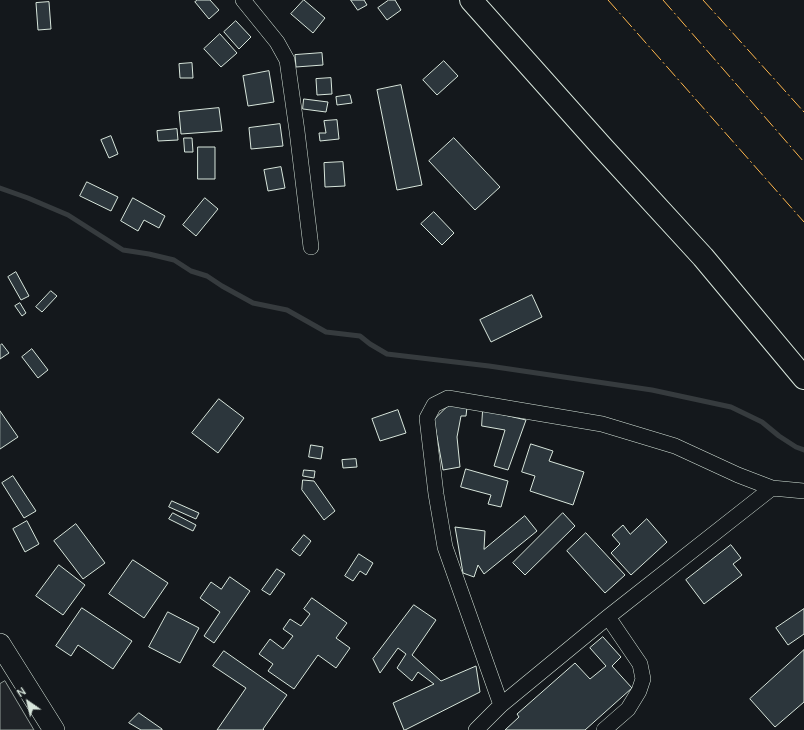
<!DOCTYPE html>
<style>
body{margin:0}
#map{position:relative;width:804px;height:730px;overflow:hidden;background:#14181c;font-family:Manrope,sans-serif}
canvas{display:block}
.north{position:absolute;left:8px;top:682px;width:40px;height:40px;-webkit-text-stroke:3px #14181c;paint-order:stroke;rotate:326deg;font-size:11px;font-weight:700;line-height:16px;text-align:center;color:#d8e6dc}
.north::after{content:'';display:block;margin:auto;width:14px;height:18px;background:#d8e6dc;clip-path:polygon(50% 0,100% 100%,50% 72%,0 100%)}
</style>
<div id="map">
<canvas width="804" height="730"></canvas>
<div class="north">N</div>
</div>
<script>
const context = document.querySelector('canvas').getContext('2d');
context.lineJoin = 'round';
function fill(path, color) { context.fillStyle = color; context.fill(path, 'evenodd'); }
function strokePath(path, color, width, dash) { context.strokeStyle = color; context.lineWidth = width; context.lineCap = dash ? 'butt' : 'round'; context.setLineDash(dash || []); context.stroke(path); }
const green = new Path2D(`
 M5,681L34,730H0V684Z`);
fill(green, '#202428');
strokePath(green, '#939e99', 1);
strokePath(new Path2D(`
 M0,188L28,198L68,215L123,250L149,254L174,260L191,271L207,276L222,286L253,303L287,310L326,332L360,336L370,344L387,354L489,366L652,390L731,407L762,422L779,436L796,447L804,450`), '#363b3e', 5);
const building = new Path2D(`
 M198,0H210L219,10L209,19L195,2Z
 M304,0L325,18L313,33L291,14Z
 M351,0H364L367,5L358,10Z
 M389,0H395L401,10L387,20L378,8Z
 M49,2L51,29L38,30L36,3Z
 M236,21L251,37L239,49L224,32Z
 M220,34L237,53L221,67L204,49Z
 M322,53L323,65L296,67L295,55Z
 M444,61L458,76L437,95L423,80Z
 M192,63L193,78H180L179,64Z
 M269,71L274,102L248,106L243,76Z
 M331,78L332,94L317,95L316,79Z
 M401,85L422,185L397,190L377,90Z
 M350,95L352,103L337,105L336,97Z
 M304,99L328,102L326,112L303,109Z
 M219,108L222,131L181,134L179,112Z
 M337,120L339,139L320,141L319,133H326L324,121Z
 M280,124L283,146L251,149L249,128Z
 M177,129L178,140L158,141L157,131Z
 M111,136L118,154L109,158L101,140Z
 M184,138H192L193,152H185Z
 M454,138L500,187L475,210L429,161Z
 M198,147H215V179H198Z
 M343,162L345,186L325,187L324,163Z
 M281,167L285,188L268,191L264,170Z
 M87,182L118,197L111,211L80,196Z
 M133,198L165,216L159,228L144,220L138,231L121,221Z
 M205,198L218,209L196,236L183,225Z
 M434,212L454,233L442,245L421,224Z
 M16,272L29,296L21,300L8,277Z
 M51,291L57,296L42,312L36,307Z
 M532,295L542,317L491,342L480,320Z
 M20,303L26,313L22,316L15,306Z
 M2,344L9,353L0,359V346Z
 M32,349L48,370L38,378L22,357Z
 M219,399L244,418L218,453L192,433Z
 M449,405L467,407L466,416H461L457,437L460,467L443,470L434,420Z
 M398,410L406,433L380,441L372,419Z
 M483,410L526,420L508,470L494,466L505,430L482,426Z
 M0,411L18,437L0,449Z
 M531,444L553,451L549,461L584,472L573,505L530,491L535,476L522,472Z
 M311,445L323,447L321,459L309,457Z
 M356,459L357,467L343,468L342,460Z
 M466,469L508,481L501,507L488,504L491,495L461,487Z
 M304,470L315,471L314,478L303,476Z
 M13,476L36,511L24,518L2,483Z
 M303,480L314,481L335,511L324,520L302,490Z
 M172,501L199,513L196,519L169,507Z
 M173,513L196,525L193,531L169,519Z
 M563,513L575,526L525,575L513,563Z
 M525,516L537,531L484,574L478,565L474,577L463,573L455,527L485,531L484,549Z
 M647,519L667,542L631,575L611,553L620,544L612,535L623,525L630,534Z
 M27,521L39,544L25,552L13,529Z
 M76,524L105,563L83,579L54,541Z
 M586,533L625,575L605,593L567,551Z
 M304,535L311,541L300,556L292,550Z
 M731,545L741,558L733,564L742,575L704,604L686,580Z
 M359,554L373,563L366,575L360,571L353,581L345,576Z
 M133,560L168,583L144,618L109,594Z
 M59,565L85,585L63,615L36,596Z
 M277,569L285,574L270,595L262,590Z
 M230,577L250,591L214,643L204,636L220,612L200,598L211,582L221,589Z
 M312,598L347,623L336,638L350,648L336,668L318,655L294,689L268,671L273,664L259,654L270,639L283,649L293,636L283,629L290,619L301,626L310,614L304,609Z
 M414,605L436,620L412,655L441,681L476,666L480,692L405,730H404L393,703L434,684L418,672L412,681L397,668L406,654L398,648L380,673L373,659Z
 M82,608L132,641L113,669L78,645L71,656L56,646Z
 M804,609V634L788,645L776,628Z
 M168,612L199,628L180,663L149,647Z
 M603,637L621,657L612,666L632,688L585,730H505L519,717L517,714L575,663L590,679L606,666L590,648Z
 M804,650V702L775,727L750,699Z
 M224,651L287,695L263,729L264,730H217L246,688L213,666Z
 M139,713L162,729V730H141L129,723Z`);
fill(building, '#2c363c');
strokePath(building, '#d8e6dc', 1);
const street = new Path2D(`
 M243,0L277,42L287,60L297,131L311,247
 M501,705L445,547L436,494L427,418L434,405L448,398L602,424L675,446L738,475L772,488
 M476,730L501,705L608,617L772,488L804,491
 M604,730L628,709L639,691L643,679L640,664L608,617`);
const secondary = new Path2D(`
 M0,644L54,730`);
const highway = new Path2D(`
 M471,0L603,148L703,257L804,378`);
strokePath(street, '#d8e6dc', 16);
strokePath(secondary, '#d8e6dc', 22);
strokePath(highway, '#d8e6dc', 24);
strokePath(street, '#14181c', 15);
strokePath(secondary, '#14181c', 21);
strokePath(highway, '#14181c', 22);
strokePath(new Path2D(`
 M608,0L804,222
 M663,0L804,162
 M703,0L804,112`), '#ffb74d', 1, [14, 3, 2, 3]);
</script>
